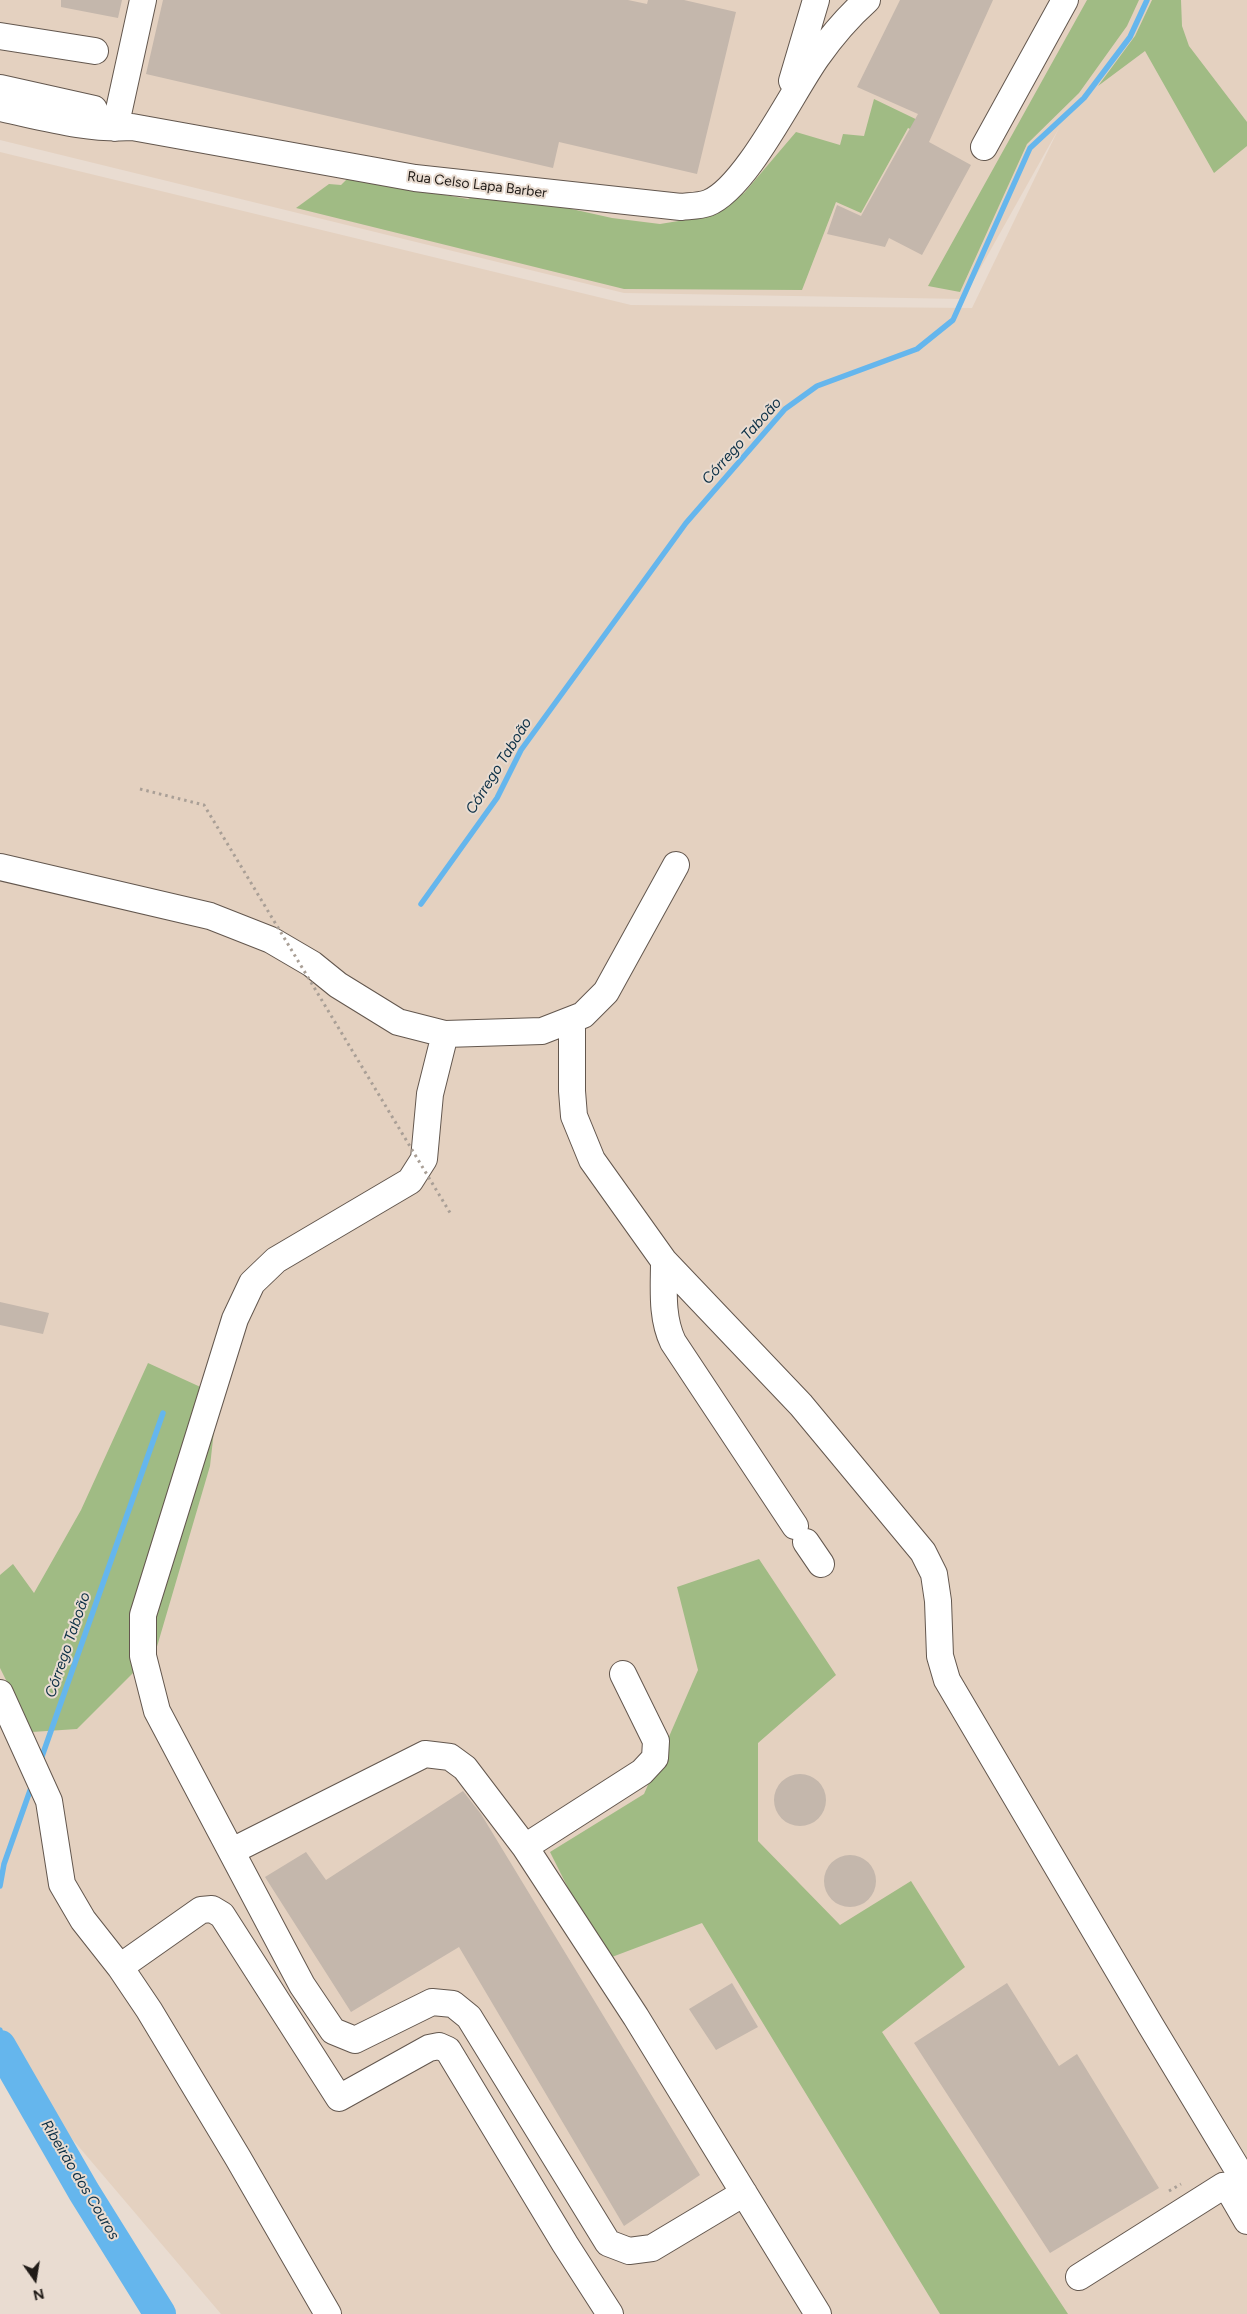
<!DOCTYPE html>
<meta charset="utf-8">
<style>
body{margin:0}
#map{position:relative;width:1247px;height:2314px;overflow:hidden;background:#e9dcd1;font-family:Figtree,sans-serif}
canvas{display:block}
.north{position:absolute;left:10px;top:2254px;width:50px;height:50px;-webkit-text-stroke:4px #e9dcd1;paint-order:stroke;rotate:167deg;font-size:14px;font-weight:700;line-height:20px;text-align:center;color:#211c18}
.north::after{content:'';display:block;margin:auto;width:18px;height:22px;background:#211c18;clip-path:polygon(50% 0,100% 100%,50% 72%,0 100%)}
</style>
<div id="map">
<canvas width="1247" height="2314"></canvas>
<div class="north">N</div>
</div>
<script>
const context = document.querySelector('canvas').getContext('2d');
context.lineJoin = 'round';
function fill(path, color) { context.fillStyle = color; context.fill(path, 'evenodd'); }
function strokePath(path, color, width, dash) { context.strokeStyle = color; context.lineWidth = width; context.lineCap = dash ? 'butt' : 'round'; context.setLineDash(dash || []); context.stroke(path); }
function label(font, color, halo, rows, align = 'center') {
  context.font = font + ' Figtree,sans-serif'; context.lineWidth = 4; context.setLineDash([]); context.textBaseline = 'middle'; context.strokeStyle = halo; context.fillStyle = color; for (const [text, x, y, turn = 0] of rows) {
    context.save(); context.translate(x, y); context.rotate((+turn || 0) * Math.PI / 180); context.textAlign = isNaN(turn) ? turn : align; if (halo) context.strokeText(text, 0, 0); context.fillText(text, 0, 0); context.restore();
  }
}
fill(new Path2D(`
 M0,0H1247V2314H221L0,2054V152L631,305L972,308L1059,128L963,299L624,293L0,140Z`), '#e4d1c0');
fill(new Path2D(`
 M1087,0H1139L1127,26L1079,93L1027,144L960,292L928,286Z
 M1152,0H1181L1182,26L1189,46L1247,122V146L1214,173L1145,51L1098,86L1135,36Z
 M874,99L928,125L923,135L908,128L861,213L836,202L802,290L624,289L296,208L329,184L341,185L348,178L468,199L486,190L612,218L660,224L691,219L710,212L744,193L796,132L840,145L843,134L864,136Z
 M148,1363L218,1395L210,1466L156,1650L77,1729L32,1732L0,1668V1575L13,1564L34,1593L81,1510Z
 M759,1559L836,1675L758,1743V1841L840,1925L911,1881L965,1967L882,2032L1068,2314H940L702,1923L604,1960L550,1852L644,1794L698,1670L677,1587Z`), '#a0bb84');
strokePath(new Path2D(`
 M421,904L497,798L521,750L686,523L785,409L817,386L917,349L953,320L1030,148L1084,98L1130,37L1147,0
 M40,1762L163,1413
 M0,1886L4,1864L32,1785
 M0,2030L1,2047`), '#65b6ed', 5.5);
strokePath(new Path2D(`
 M0,2046L84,2192L160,2314`), '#65b6ed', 32);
fill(new Path2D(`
 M61,0H122L118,18L61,7Z
 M163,0H628L647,4L648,0H684L736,12L697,174L559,142L553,168L146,74Z
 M900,0H993L929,142L971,165L922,255L889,238L885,247L827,234L837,205L861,216L918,114L857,87Z
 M0,1302L49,1313L43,1334L0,1325Z
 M774 1800a26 26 0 1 1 52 0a26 26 0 1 1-52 0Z
 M463,1791L481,1814L700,2175L624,2226L459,1947L351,2012L265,1877L306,1852L326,1880Z
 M824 1881a26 26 0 1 1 52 0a26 26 0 1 1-52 0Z
 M732,1983L758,2027L716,2050L689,2009Z
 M1007,1983L1059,2066L1077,2054L1159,2188L1050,2253L914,2043Z`), '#c4b7ac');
const minor = new Path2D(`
 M0,36L95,51
 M792,81L816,0
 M0,88L94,109
 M0,108C43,117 88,130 132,127L415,178L681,207C689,206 700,206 708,203C746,188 792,92 817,57C831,37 848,17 867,0
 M115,128L143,0
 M984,147L1065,0
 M0,867L210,916L271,940L312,964L338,985L398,1022L445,1034L542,1031L583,1015L606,992L676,865
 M572,1020V1091L574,1116L592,1160L664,1261L801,1405L923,1552L934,1574L938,1601L940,1656L947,1680L1151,2026L1247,2185
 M445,1034L430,1094L424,1159L410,1181L276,1260L252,1283L235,1319L143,1615V1656L157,1711L302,1985L333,2031L355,2040L432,2002L453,2004L469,2017L608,2243L629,2251L652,2248L744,2193
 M664,1261C664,1288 661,1317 673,1342L795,1526
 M806,1542L821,1564
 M0,1693L49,1801L62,1884L83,1920L120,1967L149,2010L238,2158L328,2314
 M525,1847L642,1772L655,1758L656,1741L623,1674
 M232,1851L425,1754L450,1757L465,1768L525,1847L636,2017L818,2314
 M120,1967L201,1910L212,1909L222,1915L339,2098L429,2048L439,2046L448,2050L565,2244L610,2314
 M1079,2277L1223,2186L1229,2190L1247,2221`);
strokePath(minor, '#63574e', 28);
strokePath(new Path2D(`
 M1169,2191L1181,2184`), '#a99f96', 3, [2.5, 4]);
strokePath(minor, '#fff', 26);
strokePath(new Path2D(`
 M140,789L204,805L452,1216`), '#a99f96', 3, [2.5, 4]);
label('14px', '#211c18', '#e9dcd1', [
 ["Rua Celso Lapa Barber",477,185,7]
]);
label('italic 15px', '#0c3046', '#e9dcd1', [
 ["Córrego Taboão",742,441,-48],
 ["Córrego Taboão",499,766,-58],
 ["Córrego Taboão",68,1645,-71],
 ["Ribeirão dos Couros",80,2180,59]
]);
</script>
